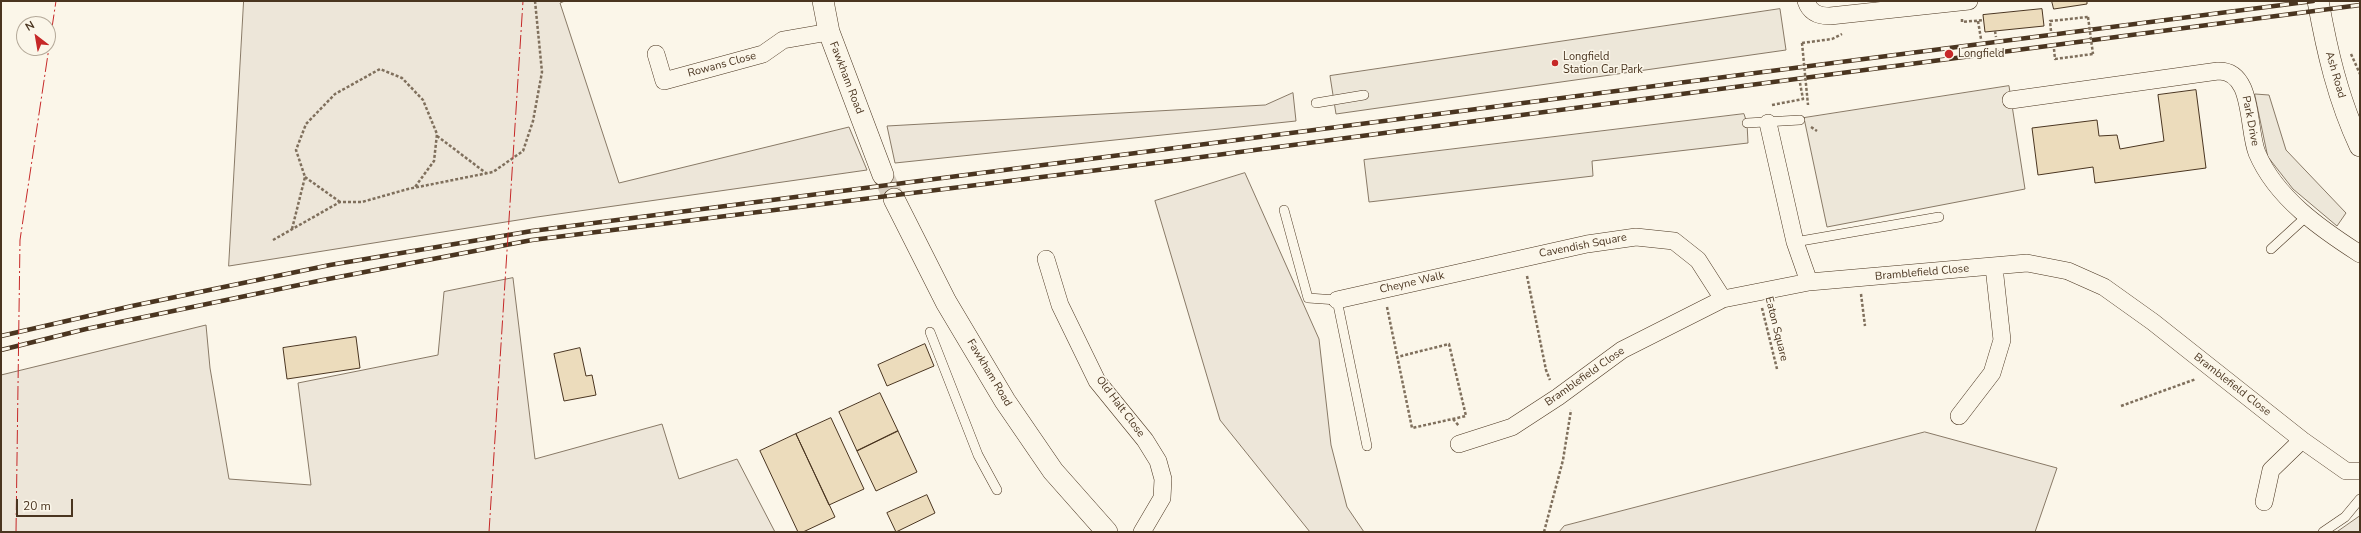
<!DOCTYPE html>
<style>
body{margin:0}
#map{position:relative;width:2361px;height:533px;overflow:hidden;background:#fbf6e9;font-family:"Nunito Sans",sans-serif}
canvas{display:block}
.frame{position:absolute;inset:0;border:2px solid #4a3520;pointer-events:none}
.north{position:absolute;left:16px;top:16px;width:40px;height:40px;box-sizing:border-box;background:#fbf6e9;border:1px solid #b4a999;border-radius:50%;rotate:329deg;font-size:11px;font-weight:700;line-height:16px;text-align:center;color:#4a3520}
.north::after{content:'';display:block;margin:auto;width:14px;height:18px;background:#c62828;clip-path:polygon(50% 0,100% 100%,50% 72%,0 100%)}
.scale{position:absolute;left:16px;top:499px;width:57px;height:18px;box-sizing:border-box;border:2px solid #4a3520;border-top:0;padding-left:5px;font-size:12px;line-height:14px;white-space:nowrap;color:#4a3520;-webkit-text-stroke:3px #fbf6e9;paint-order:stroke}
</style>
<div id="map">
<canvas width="2361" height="533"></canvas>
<div class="frame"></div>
<div class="north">N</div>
<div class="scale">20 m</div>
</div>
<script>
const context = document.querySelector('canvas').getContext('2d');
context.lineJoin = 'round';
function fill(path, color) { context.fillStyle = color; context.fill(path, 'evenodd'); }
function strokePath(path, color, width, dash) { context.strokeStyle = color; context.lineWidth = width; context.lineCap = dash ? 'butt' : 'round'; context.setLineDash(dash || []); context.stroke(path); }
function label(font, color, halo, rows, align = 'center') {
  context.font = font + ' "Nunito Sans",sans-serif'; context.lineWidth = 3; context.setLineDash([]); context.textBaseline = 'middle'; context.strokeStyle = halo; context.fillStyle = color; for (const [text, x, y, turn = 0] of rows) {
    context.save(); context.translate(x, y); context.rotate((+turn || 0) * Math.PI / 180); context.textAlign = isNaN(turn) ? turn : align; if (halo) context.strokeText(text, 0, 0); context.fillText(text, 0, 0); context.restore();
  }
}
const green = new Path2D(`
 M244,1H565L560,3L619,183L849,127L867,170L537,217L229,266Z
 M1293,93L1296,121L895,163L887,126L1265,105Z
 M1245,173L1319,339L1331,445L1347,507L1364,532H1310L1220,420L1155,201Z
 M513,278L535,459L662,424L679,479L737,459L775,532H1V375L206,325L210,368L229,479L311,485L298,383L438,355L444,292Z
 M1925,432L2057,468L2035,532H1559L1564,526Z
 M2360,516V532H2337Z`);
fill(green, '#ede6d9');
strokePath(green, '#887966', 1);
const parking = new Path2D(`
 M1780,9L1786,50L1336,114L1330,76Z
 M2009,86L2025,189L1827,227L1804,118Z
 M2255,94L2269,95L2286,150L2346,213L2337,226L2293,189L2268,157Z
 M1744,114L1747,123L1748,143L1592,161L1593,176L1369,202L1364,160Z`);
fill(parking, '#ede7d9');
strokePath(parking, '#887966', 1);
const building = new Path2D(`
 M2052,1H2087V4L2054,9Z
 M2042,9L2044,26L1985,32L1983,15Z
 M2196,90L2206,168L2095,183L2093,167L2038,175L2032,128L2097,120L2099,136L2117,135L2120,149L2164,141L2158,95Z
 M356,337L360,368L287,379L283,348Z
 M925,344L934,366L887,386L878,365Z
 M580,348L586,376L592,375L596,395L564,401L554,354Z
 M880,393L898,431L857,451L839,412Z
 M831,418L864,489L829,505L796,434Z
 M898,431L917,472L876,491L857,451Z
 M796,434L835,517L803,532H798L760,451Z
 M927,495L935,513L896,532L887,513Z`);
fill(building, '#ecdcbc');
strokePath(building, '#4a3520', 1);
strokePath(new Path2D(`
 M883,175L894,199`), '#d8cfc1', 21, [21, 10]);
const service = new Path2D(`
 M1316,103L1364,95
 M1747,123L1800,120
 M1284,210L1308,298L1337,300L1367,446
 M1795,242L1939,217
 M2271,249L2307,216
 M930,332L978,455L997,490
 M2323,532L2345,517L2360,499`);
const minor = new Path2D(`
 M1806,1C1810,13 1818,16 1830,16L1969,1
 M656,54L664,81L763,54L783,40L829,32
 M2011,100L2218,71C2254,70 2247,128 2257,153C2276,198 2321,229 2360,254
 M1768,123L1795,242L1809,282
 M1046,259L1060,305L1097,381L1145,440L1158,461L1163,479L1162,498L1142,532
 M1337,300L1587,244L1636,237L1674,241L1698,260L1723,299
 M1959,416L1992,373L2002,340L1994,267
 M1459,444L1512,427L1558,397L1622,350L1723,299L1809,282L2027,263L2068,271L2104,287L2153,322L2302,440L2346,471H2360
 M2264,502L2271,470L2302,440`);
const tertiary = new Path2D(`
 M823,1L829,32L883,175
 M2318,1C2327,51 2338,99 2360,146
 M894,199L946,302L1005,401L1053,471L1107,532`);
strokePath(service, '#4a3520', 10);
strokePath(minor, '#4a3520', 18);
strokePath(tertiary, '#4a3520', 22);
strokePath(new Path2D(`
 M1962,19V22L1984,20
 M1978,21L1981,39
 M1995,31L1996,37
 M2051,31L2050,21L2088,17
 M1802,43L1832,39L1842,34
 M2054,49L2055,59L2093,54
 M2351,54L2360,74
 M1772,105L1803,99L1800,83
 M1811,127L1817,131
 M437,136L486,173
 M305,177L340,202
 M292,229L305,177L296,150L306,124L335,94L380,69L402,78L423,100L437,134L434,161L415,187
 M273,240L340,202H362L408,189L493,172L523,151L533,121L542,72L535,1
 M1527,276L1546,370L1550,380
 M1861,294L1865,326
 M1387,307L1412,428L1466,416L1449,344L1397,357
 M1762,308L1777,369
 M2121,406L2196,379
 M1453,419L1459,426
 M1544,532L1563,460L1571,410`), '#7f6f5c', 2.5, [3, 2]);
strokePath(service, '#fbf6e9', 9);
strokePath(minor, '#fbf6e9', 17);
strokePath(tertiary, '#fbf6e9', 21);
const rail = new Path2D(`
 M1,336L132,306L330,265L532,231L2313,1
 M1,350L86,329L323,280L532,240L1171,161L2360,5`);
strokePath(rail, '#4a3520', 4.5);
strokePath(rail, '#fbf6e9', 3, [9]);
strokePath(new Path2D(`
 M2088,17L2093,54
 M1802,43L1808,105`), '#7f6f5c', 2.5, [3, 2]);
strokePath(new Path2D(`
 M16,532L20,240L56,1
 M489,532L523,1`), '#c62828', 1, [14, 3, 2, 3]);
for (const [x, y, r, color] of [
 [1949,54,5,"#c62828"],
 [1555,63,4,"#c62828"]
]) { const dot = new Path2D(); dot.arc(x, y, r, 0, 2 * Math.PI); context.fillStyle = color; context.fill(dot); strokePath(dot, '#fbf6e9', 1.5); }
label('11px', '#4a3520', '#fbf6e9', [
 ["Longfield",1958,54],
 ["Longfield",1563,57],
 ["Station Car Park",1563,70]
], 'left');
label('11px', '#4a3520', '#fbf6e9', [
 ["Rowans Close",722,65,-15],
 ["Ash Road",2335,75,74],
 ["Fawkham Road",846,78,69],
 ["Park Drive",2250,121,79],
 ["Cavendish Square",1583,246,-11],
 ["Bramblefield Close",1922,273,-5],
 ["Cheyne Walk",1412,283,-13],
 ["Eaton Square",1776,329,76],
 ["Fawkham Road",989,373,59],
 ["Bramblefield Close",1585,377,-35],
 ["Bramblefield Close",2232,385,38],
 ["Old Halt Close",1120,407,53]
]);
</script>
